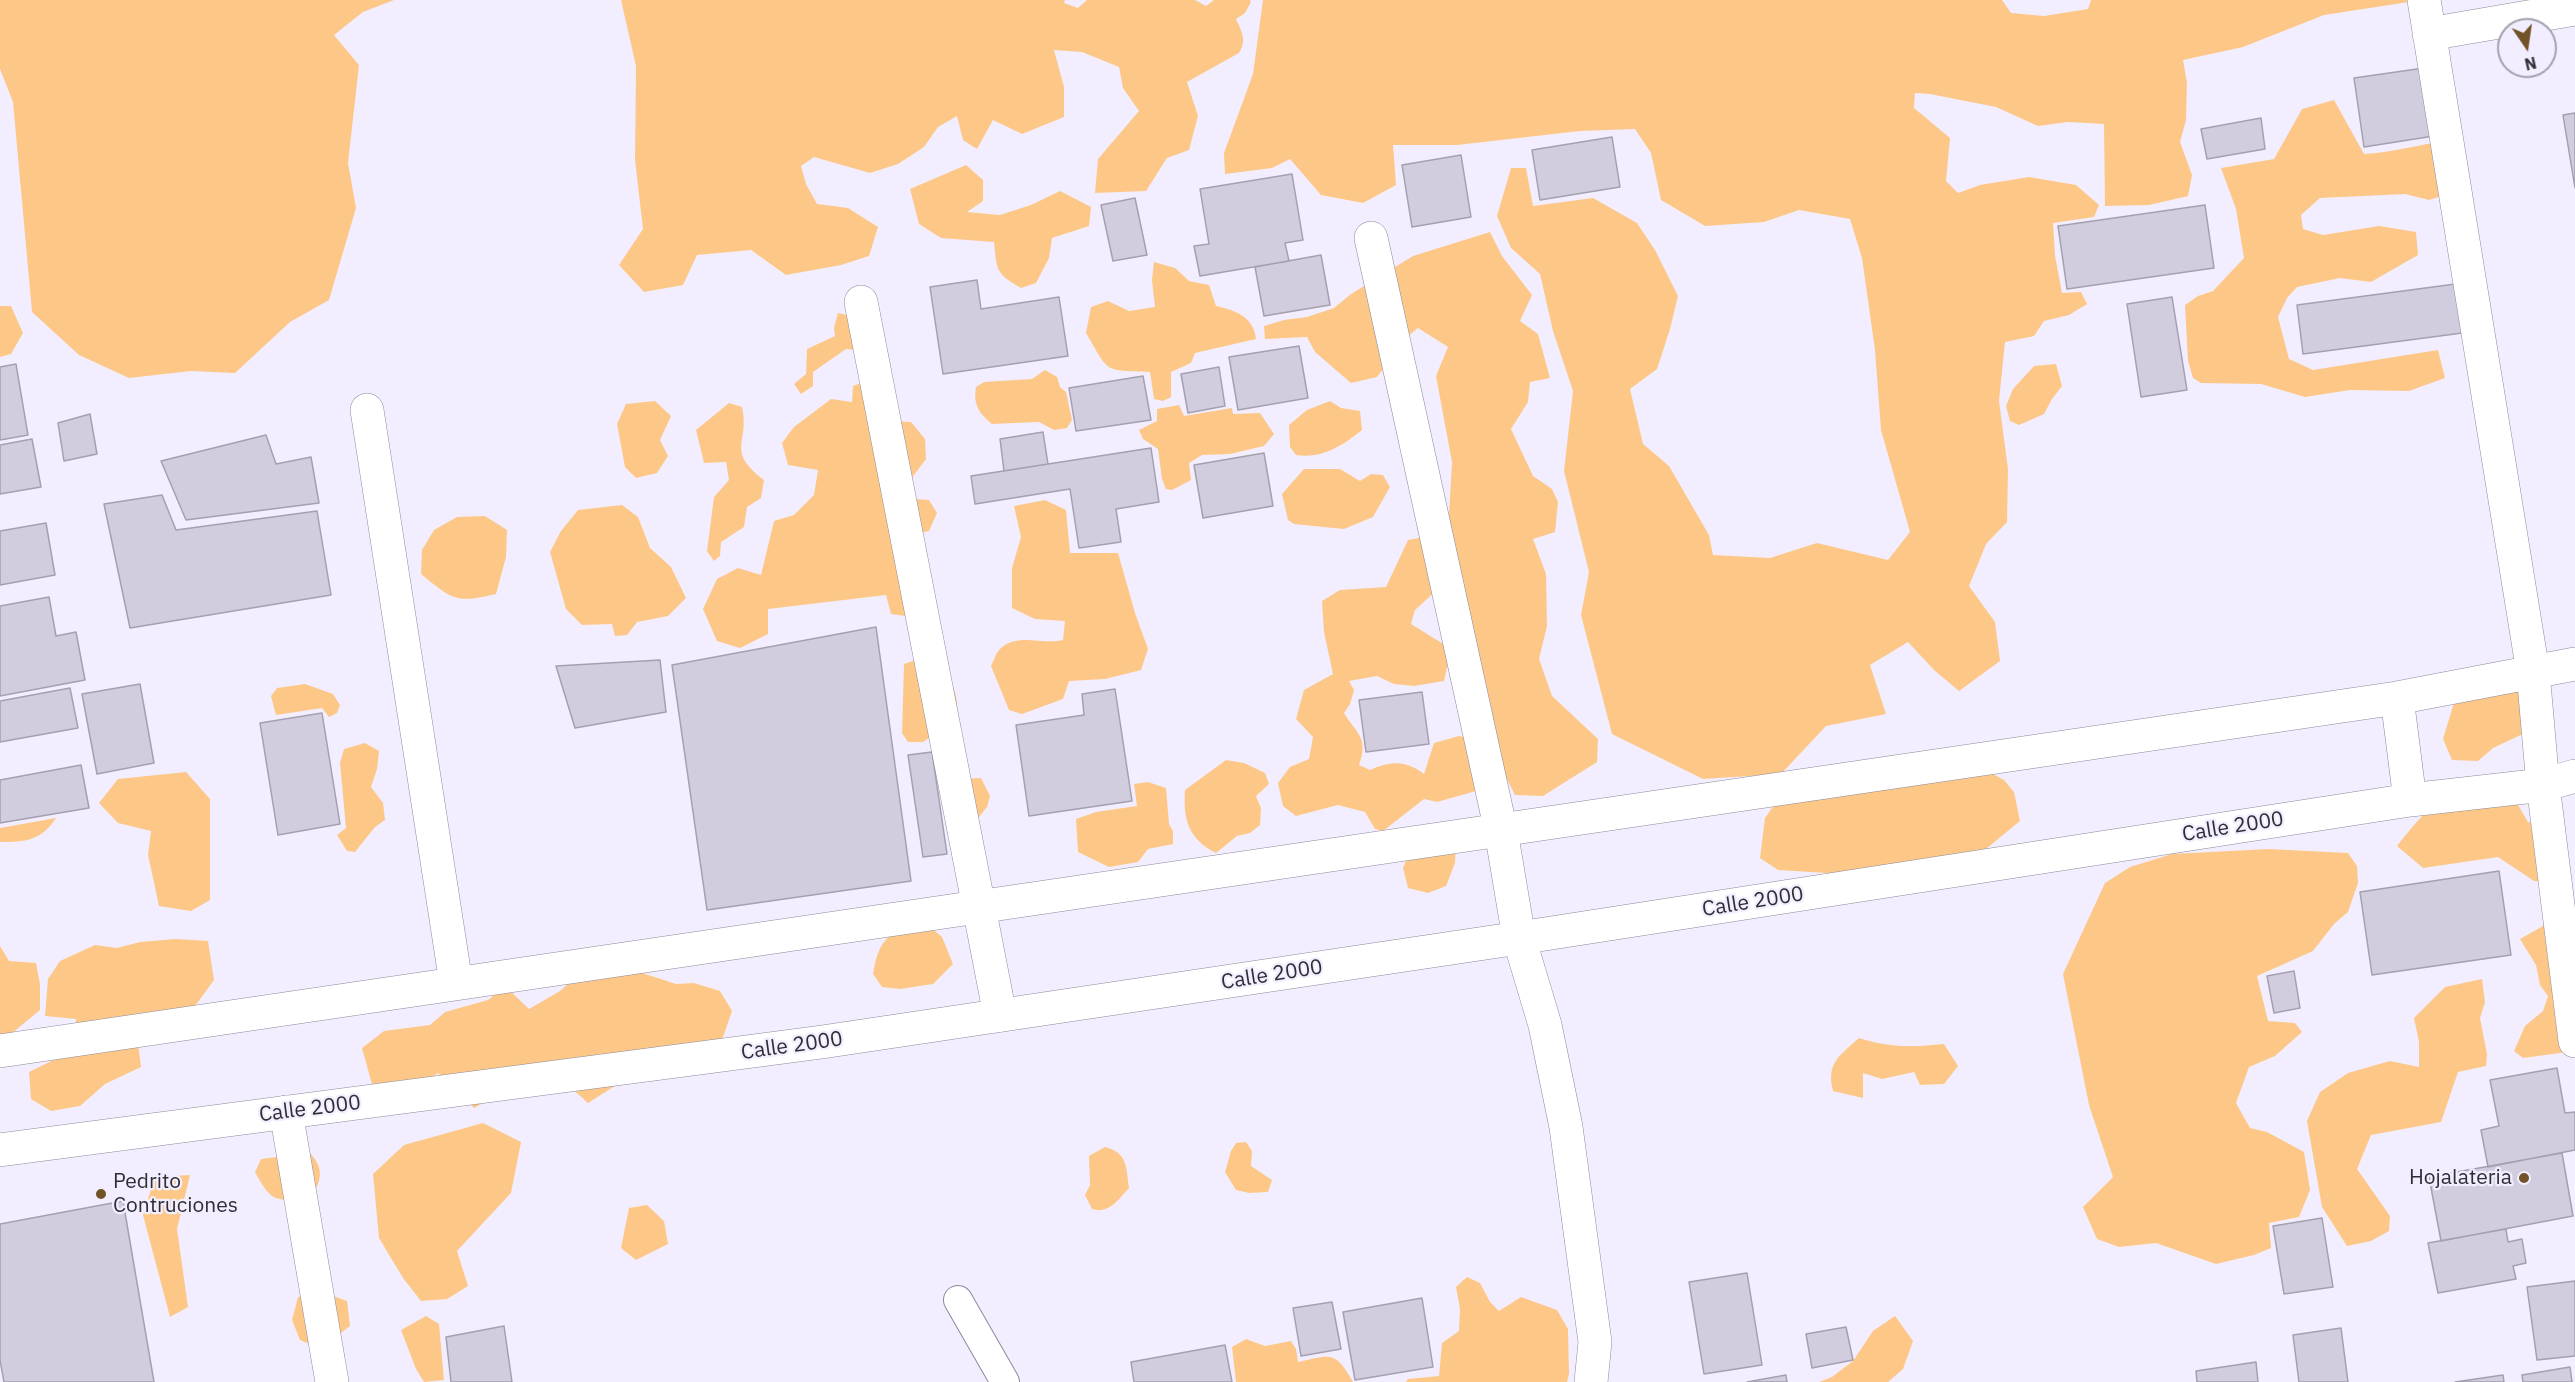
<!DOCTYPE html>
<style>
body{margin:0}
#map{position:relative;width:2575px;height:1382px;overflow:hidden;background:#f2eeff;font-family:"IBM Plex Sans",sans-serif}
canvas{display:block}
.north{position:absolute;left:2497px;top:18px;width:60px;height:60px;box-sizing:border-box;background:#f2eeff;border:2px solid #a4a1ae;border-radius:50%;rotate:167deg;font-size:16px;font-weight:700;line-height:24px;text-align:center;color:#302e35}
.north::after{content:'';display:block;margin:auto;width:21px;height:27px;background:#725228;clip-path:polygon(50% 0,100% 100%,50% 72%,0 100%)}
</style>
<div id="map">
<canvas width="2575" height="1382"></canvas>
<div class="north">N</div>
</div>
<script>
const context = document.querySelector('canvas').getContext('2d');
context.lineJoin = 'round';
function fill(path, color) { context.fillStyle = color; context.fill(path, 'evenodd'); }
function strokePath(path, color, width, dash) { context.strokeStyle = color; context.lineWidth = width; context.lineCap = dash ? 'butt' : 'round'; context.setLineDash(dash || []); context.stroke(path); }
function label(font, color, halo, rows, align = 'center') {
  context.font = font + ' "IBM Plex Sans",sans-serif'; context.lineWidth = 4.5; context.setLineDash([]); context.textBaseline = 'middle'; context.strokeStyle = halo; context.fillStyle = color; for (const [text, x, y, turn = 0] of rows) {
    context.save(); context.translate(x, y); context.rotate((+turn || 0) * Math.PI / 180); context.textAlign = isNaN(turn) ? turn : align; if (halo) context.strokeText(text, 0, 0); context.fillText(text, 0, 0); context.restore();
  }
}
fill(new Path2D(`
 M0,0H394L363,12L334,35L359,65L348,163L356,208L329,300L290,322L235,373L191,371L129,378L79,355L32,312L13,102L0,69Z
 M621,0H1065L1064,3L1078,8L1087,0H1195L1206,6L1214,0H1250L1251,2L1245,13L1236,19C1242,32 1247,40 1239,53L1187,82L1198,116L1189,150L1167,158L1146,191L1095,193L1098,159L1139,111L1123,88L1119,67L1082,52L1054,50L1064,87V117L1022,134L993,120L977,149L963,140L957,116L938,127L924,147L898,164L870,173L814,157L801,166L806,184L817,204L848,208L878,227L869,256L841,265L786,275L751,250L697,255L683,285L644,292L619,265L643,229L635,160L636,66Z
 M1263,0H2002L2011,13L2044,16L2088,9L2091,0H2422L2324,15L2243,47L2183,60L2187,83L2186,120L2180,142L2192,175L2188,196L2149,205L2105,206L2104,124L2068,122L2038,126L1996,107L1930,94L1915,93L1914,108L1950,138L1946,181L1958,193L1980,185L2029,177L2076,185L2099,205L2094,217L2053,223L2055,256L2062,293L2081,292L2087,304L2069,315L2044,321L2034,336L2005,342L1999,401L2008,469L2007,522L1986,544L1969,586L1995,622L2000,661L1959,691L1934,670L1908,642L1870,665L1886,714L1826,726L1781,774L1703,779L1612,734L1581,615L1589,572L1564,471L1573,391L1553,331L1540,274L1511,248L1497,216L1511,168H1526L1533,206L1593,198L1637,223L1655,250L1678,296L1670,329L1657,369L1630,389L1643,444L1669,466L1709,535L1713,555L1770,558L1817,543L1888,560L1910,532L1881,430L1875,350L1862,258L1850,219L1799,210L1764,222L1705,226L1661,200L1651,153L1635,129L1580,131L1457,145H1393L1396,185L1363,203L1321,195L1290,159L1272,168L1225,174L1224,153L1253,74Z
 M2334,100L2364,154C2397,152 2430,142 2463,138L2451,193L2429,200L2405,194L2320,198L2301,215L2303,229L2323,235L2379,226L2416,232L2418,255L2371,282L2340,278L2297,287L2287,298L2278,317L2289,359L2313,370L2438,350L2445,378L2409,391L2350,390L2305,397L2261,384L2201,383L2193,378L2188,361L2185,305L2198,296L2213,291L2244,258L2236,209L2221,168L2274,159L2302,109Z
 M966,165L983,180V201L967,212L1000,215L1031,205L1060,191L1091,207L1089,226L1052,238L1049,258L1036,283L1021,288C995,273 997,270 994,242L941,238L919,224L910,189Z
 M1490,232L1502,256L1532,295L1520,321L1538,334L1550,378L1530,382L1528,402L1511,429L1533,476L1552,489L1558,502L1555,532L1533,539L1546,574L1547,626L1539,659L1552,696L1598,739L1597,762L1543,796L1515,795L1504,773L1447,551L1452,462L1436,376L1448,347L1418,328L1392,349L1387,364L1377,377L1351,383L1315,352L1307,337L1265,339L1264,326L1284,320L1307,317L1334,308L1351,294L1413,256Z
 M1154,262L1175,268L1189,281L1209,285L1216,306C1235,310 1254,317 1256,339L1195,353L1191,363L1171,372V397L1163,401L1154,399L1150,372C1103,370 1110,374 1086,333L1091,307L1108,301L1129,311L1155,307L1152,280Z
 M0,306H11L23,333L11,354L0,357Z
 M838,313L852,316L856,350L846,349L813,372V386L801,394L794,384L806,374L807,349L835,336L834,328Z
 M2056,364L2062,386L2052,399L2044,414L2019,425L2010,421L2006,406L2013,389L2034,366Z
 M1045,370L1057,377L1060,387L1066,392L1072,420L1067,428L1054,430L1039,422L992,424C979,413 973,405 976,387L984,382L1032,379Z
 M875,378L889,421L911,422L925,439L926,459L911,479L901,498L929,500L937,513L929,531L903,537L913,617L891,614L886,595L768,609V634L740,648L717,641L703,609L717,579L738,568L761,575L774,521L794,515L814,495L818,470L788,465L782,443L794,427L831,399L852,402L853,386Z
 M655,401L671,416L660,440L668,456L657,473L636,478L625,467L617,424L626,404Z
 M1330,401L1341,408L1360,411L1362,430C1342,446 1322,459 1296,455L1290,447L1289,425L1307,410Z
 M729,403L742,407C750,444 725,450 764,480L761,498L747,507L744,527L721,542L720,556L714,561L707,551L714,497L729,480L726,462L704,463L696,430Z
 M1179,405L1184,416L1232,408L1233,414L1260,413L1274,434L1264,446L1230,454L1202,455L1189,463L1191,480L1172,490L1166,489L1162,479L1158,449L1143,439L1139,430L1157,421V409Z
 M1304,469H1340L1360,481L1371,474L1383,475L1390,487L1373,517L1344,529L1294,524L1288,520L1282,494Z
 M1045,500L1066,510L1070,553H1118L1135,613L1148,649L1141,670L1105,679L1069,681L1063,699L1022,714L1009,710L991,666C993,662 996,653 1000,649C1017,632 1043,645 1063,640L1065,621L1035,619L1012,608V568L1021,537L1014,506Z
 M622,505L638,517L650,548L671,567L686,598L668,616L637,622L627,635L615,636L612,624L582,625L566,609L550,552L561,531L578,510Z
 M485,516L507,530L506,557L496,594C455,604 452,599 421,574L422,550L434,530L457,517Z
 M1431,536L1447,581L1415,610L1411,624L1445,645L1448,663L1444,681L1414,686L1394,684L1377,676L1349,681L1354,690L1350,704L1344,713C1357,734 1369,738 1359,765L1370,770C1391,761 1405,760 1424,774L1434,743L1459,736L1483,740V789L1437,802L1424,799L1383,831L1375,829L1365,812L1338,805L1296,816L1283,806L1278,783L1290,767L1309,759L1313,737L1296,719L1304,690L1333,674L1324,632L1322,601L1340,590L1386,587L1408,540Z
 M927,656C948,677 961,688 956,719L923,742H908L902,733L904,664Z
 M2508,662L2530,691L2527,732L2493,748L2478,761L2452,760L2443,739L2453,706L2476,666Z
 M305,684L333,694L340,705L337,713L329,717L322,708L276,715L271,696L277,688Z
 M365,743L379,751L377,769L371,787L383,803L385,820L375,827L355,852L347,851L337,835L346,828L340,763L344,749Z
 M1949,750L2004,780L2014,792L2020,821L1975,858L1859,875L1778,870L1760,858L1765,818L1794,776Z
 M1226,760L1244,763L1265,773L1269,784L1256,796L1261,808L1260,825L1250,833L1237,836L1216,853C1188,839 1183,819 1185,790Z
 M186,772L210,799V900L191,911L159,906L148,855L151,831L118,823L99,803L118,779Z
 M981,778L990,796L987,807L965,834L958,779Z
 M1148,782L1166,788L1169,824L1173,831V844L1148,849L1138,862L1109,867L1078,852L1076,819L1096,812L1137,806L1134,784Z
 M2470,783L2518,805L2528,822L2550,825L2558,884L2534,881L2498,857L2423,868L2397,846C2416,822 2440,792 2470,783Z
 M56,818C41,841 25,842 0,842V828Z
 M1456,835L1455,863L1446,886L1428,893L1408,888L1403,868L1414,842Z
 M2269,849L2348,853L2357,866L2358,883L2348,912L2334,924L2313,951L2257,976L2268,1021L2295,1023L2302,1032L2275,1056L2249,1067L2236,1103L2250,1128L2267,1132L2304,1152L2310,1190L2299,1217L2269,1223L2271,1248L2254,1255L2216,1264L2156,1243L2119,1247L2097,1239L2083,1207L2113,1177L2089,1105L2063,974L2105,883L2130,867L2172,854Z
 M923,921L942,937L953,964L933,984L900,989L882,987L873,974C879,937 890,932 923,921Z
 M2552,921L2575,1051L2523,1058L2514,1051L2525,1026L2543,1011L2548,996L2540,985L2536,965L2520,939Z
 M176,939L208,941L214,980L185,1020L138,1044L141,1067L105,1084L80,1106L51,1111L31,1099L29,1072L76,1049V1019L45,1016L48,979L60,961L95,945L117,948L140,942Z
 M0,946L9,961L36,963L40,984V1010L11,1034L0,1035Z
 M636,971L676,984L694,983L720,991L732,1011L721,1043L621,1082L588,1103L549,1068L474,1108L438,1073L419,1086L373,1088L362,1048L384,1031L430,1025L445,1012L488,1000L505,986L529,1009L560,991L577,976Z
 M2482,979L2485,1002L2480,1018L2487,1054L2486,1066L2458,1072L2441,1122L2371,1135L2357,1169L2390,1216L2389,1231L2371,1241L2347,1246L2322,1207L2307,1121L2320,1092L2348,1073L2390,1061L2419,1067V1042L2414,1018L2445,987Z
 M1859,1038C1889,1048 1914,1047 1944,1044L1958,1066L1944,1084L1920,1085L1914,1072L1882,1079L1863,1073V1098L1833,1091C1826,1063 1839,1056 1859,1038Z
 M483,1123L521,1142L511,1193L457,1251L468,1286L447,1299L421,1301L403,1278L379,1238L373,1174L404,1145Z
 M1246,1142L1252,1151L1251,1166L1272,1180L1268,1192L1249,1193L1236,1190L1225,1172L1231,1151L1236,1143Z
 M1105,1147C1128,1153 1126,1167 1129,1188C1118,1200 1109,1214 1092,1209L1085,1195L1090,1185L1089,1156Z
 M310,1153C324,1169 322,1179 312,1196C277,1202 272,1204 255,1172L261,1159Z
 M190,1175L177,1229L188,1307L170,1317L143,1215L155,1177Z
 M647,1205L664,1221L668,1244L636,1260L621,1248L629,1208Z
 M1467,1277L1480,1283L1490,1302L1499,1311L1521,1297L1557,1310L1568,1329L1569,1374L1567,1382H1406L1408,1379L1439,1376L1442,1343L1459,1331L1460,1309L1456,1287Z
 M322,1292L347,1301L350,1326L328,1343H307L300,1340L292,1320L298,1297Z
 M426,1316L439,1324L444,1380L424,1382L416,1369L401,1330Z
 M1895,1316L1913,1341L1903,1369L1888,1382H1819L1832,1377L1853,1361L1873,1331Z
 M1246,1339L1265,1346L1291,1341L1296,1349L1298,1362C1331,1355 1335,1350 1353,1382H1236L1232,1347Z`), '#fdc887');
const building = new Path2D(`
 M2424,68L2434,136L2364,147L2354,78Z
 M2575,113V188L2563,115Z
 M2261,118L2265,149L2207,159L2201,129Z
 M1612,137L1620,187L1540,200L1532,150Z
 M1461,155L1471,217L1412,227L1402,165Z
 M1292,174L1303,240L1285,243L1289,261L1200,276L1194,246L1209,244L1200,189Z
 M1135,198L1147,255L1113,261L1101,205Z
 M2205,205L2214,268L2067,289L2058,226Z
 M1321,255L1330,305L1264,316L1255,267Z
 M977,280L981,309L1059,297L1068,356L943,374L930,287Z
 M2463,283L2470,332L2303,354L2297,305Z
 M2172,297L2187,390L2141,397L2127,304Z
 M1299,346L1308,398L1238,410L1229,357Z
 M16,364L28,435L0,440V367Z
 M1219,367L1225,406L1188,413L1181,374Z
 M1143,376L1151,420L1076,431L1069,388Z
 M90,414L97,454L64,461L58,423Z
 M1043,432L1048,464L1004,471L1000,439Z
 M266,435L276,464L311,457L319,503L186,520L161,461Z
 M32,439L41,487L0,494V445Z
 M1151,448L1159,502L1116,509L1121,542L1079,548L1070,489L975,504L971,476Z
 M1264,453L1273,506L1203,518L1194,465Z
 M162,495L176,530L317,511L331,595L130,628L104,504Z
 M46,523L55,575L0,585V531Z
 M49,597L56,636L76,632L85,680L0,696V606Z
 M876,627L911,881L707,910L672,665Z
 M660,660L666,712L575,728L556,666Z
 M140,684L154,763L97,774L82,694Z
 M70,688L78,728L0,742V701Z
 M1115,689L1132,801L1029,816L1016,725L1084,715L1082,694Z
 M1422,692L1429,744L1366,752L1359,700Z
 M322,713L340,824L278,835L260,723Z
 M932,752L947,854L923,857L908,755Z
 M81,765L89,808L0,823V780Z
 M2499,871L2511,955L2372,975L2360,892Z
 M2294,971L2300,1008L2274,1013L2267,976Z
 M2557,1068L2565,1113L2575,1112V1150L2488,1167L2481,1130L2499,1126L2490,1080Z
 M2562,1153L2573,1216L2441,1241L2429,1177Z
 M123,1201L154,1382H4L0,1360V1224Z
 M2322,1218L2333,1287L2284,1294L2273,1226Z
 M2506,1229L2508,1242L2522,1239L2526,1263L2513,1266L2516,1279L2438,1293L2428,1243Z
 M1747,1273L1762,1365L1704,1374L1689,1282Z
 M2575,1281V1356L2537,1360L2527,1287Z
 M1422,1298L1433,1367L1355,1380L1343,1312Z
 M1332,1302L1341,1349L1301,1356L1293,1308Z
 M504,1326L512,1382H451L446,1337Z
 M1846,1327L1853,1360L1812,1368L1806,1334Z
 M2341,1328L2348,1382H2299L2293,1335Z
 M1225,1345L1232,1382H1134L1131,1362Z
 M2256,1362L2258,1382H2197L2196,1371Z
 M2570,1367L2572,1382H2523L2522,1375Z
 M1786,1375L1787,1382H1747Z
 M2503,1375L2504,1382H2455Z`);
fill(building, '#d1cdde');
strokePath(building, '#a4a0b0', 1.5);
const lane = new Path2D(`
 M958,1300L1005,1382`);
const street = new Path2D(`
 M2424,0L2533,672L2543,785L2575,1041
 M2429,34L2575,9
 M1371,238L1501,831L1519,938L1545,1025L1566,1127L1595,1342L1591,1382
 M861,302L1000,1015
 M367,410L456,983
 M2533,672L2575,664
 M2543,785L2575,776
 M286,1112L332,1382`);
const secondary = new Path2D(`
 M2397,698L2410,800
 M0,1051L2397,698L2533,672
 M0,1150L822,1042L1519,938L2410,800L2543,785`);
strokePath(lane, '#8d8999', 30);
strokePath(street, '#8d8999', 34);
strokePath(secondary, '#8d8999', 34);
strokePath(lane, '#fff', 28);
strokePath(street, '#fff', 33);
strokePath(secondary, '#fff', 33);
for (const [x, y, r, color] of [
 [2524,1178,6,"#725228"],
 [101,1194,6,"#725228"]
]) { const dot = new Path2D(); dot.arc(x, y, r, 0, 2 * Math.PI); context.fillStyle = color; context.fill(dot); strokePath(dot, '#f2eeff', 2); }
label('21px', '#302e35', '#f2eeff', [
 ["Calle 2000",2233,827,-9],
 ["Calle 2000",1753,902,-9],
 ["Calle 2000",1272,975,-9],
 ["Calle 2000",792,1046,-8],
 ["Calle 2000",310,1109,-7]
]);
label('21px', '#302e35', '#f2eeff', [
 ["Hojalateria",2512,1178],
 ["Pedrito",113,1182,"left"],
 ["Contruciones",113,1206,"left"]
], 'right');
</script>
